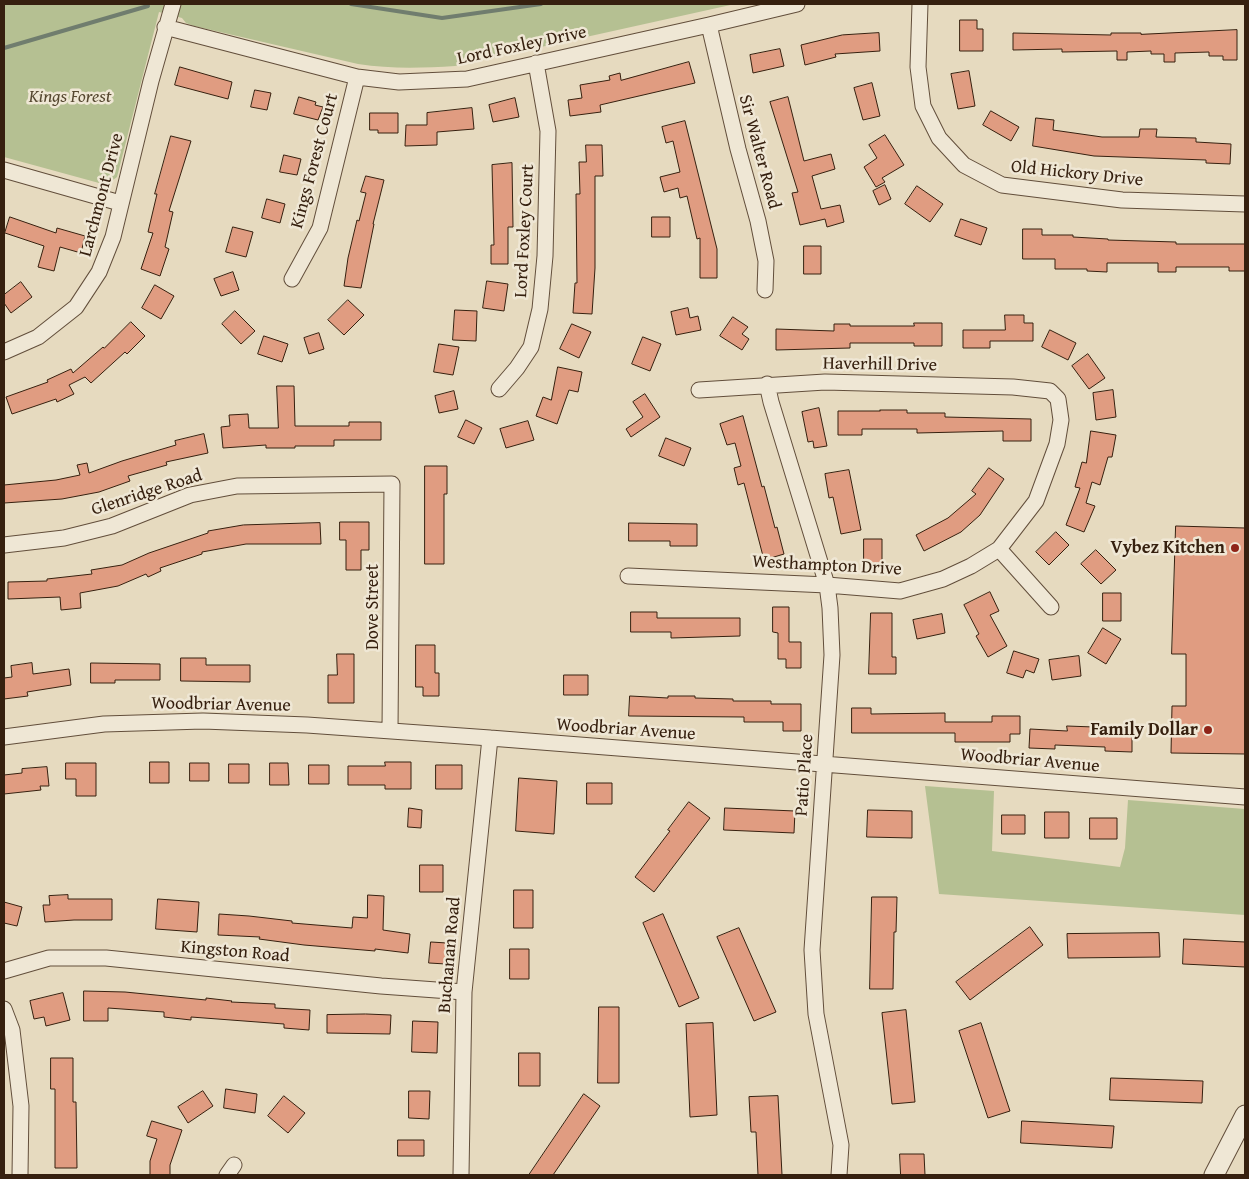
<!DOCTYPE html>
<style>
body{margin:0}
#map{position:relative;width:1249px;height:1179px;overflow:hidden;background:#e6dabf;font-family:"Gentium Book Plus",serif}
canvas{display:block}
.frame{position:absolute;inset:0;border:5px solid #36200f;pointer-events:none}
</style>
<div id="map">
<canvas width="1249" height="1179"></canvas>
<div class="frame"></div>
</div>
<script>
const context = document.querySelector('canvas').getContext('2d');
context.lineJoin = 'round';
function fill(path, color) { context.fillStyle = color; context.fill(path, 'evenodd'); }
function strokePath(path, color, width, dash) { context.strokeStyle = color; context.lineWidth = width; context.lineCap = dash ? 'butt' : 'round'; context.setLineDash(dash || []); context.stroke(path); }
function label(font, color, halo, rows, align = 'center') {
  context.font = font + ' "Gentium Book Plus",serif'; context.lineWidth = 5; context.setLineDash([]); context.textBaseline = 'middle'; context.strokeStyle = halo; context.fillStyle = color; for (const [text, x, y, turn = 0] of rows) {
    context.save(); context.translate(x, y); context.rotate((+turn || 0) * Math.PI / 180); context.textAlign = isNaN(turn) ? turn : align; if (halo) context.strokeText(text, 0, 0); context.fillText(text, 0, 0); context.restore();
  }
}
fill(new Path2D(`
 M4,4H735L455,66C422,68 390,69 358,64L194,26L186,23L182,18L159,12L117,177L109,183H99L4,157Z
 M925,786L994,791L992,851L1120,867L1125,848L1128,800L1245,809V915L939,894Z`), '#b5c092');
strokePath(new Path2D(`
 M351,4L442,18L541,4
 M4,48L148,6`), '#707d6e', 4);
const building = new Path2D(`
 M960,20H977V29H983V51H960Z
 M1237,30V60H1223V56H1209V52L1175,53V62H1164V54H1151V51L1127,52V60H1117V51L1062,52V49L1013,50V33L1111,35V33H1141V34Z
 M879,33L880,51L835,54L836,57L805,65L801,45L842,35Z
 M780,49L784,66L753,73L750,55Z
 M689,62L695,83L600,105L601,112L570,116L568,100L582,98L580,85L610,80L609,76L620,73L621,80Z
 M180,67L232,82L228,99L175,85Z
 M969,71L975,106L958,109L951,74Z
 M872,83L880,116L863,120L854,88Z
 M255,90L271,93L267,110L251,107Z
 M299,97L316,102L315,105L323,107L318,120L294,114Z
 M788,97L804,161L831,154L835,169L812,176L821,209L840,205L844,222L827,227L825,219L800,225L792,193L798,192L770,102Z
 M515,98L519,117L493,122L489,105Z
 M472,108L474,129L437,132V145L405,146L406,125H427V113Z
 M991,111L1019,127L1011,141L983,125Z
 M370,113H398V133H378V130H370Z
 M1036,118L1054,120L1053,130L1102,137H1139L1140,129H1157L1156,137L1196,138V142L1231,144L1230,164L1206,163V160L1094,156L1033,146Z
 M685,121L717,249V278H700V238L697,239L687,196L680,198L678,188L664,192L660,177L680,172L673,141L666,143L662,127Z
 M885,135L904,165L882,178L885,182L876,187L864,167L877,158L869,145Z
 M171,136L191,141L169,211L173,212L165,247L169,249L160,276L141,269L153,233L148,232L157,194H155Z
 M586,145H602L603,176H595V268L592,314L573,313L575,283H577L576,194H580L579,162H586Z
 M284,155L301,159L297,175L280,172Z
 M512,163L513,227H508V264H491V245H494L492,165Z
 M366,176L384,180L373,224H374L361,288L344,286L348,258L357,220L359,221L366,193L361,192Z
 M885,185L891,199L879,205L873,191Z
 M917,186L943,204L930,222L905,204Z
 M267,199L285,204L280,223L262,218Z
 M10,217L56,233L57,228L85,236L81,253L60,247L54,271L38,267L44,246L5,233Z
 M652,217H670V237H652Z
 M961,219L987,228L981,245L955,236Z
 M233,227L253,232L246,257L226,252Z
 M1023,229H1042V235H1073V237L1108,239V240L1176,242V244H1245V271H1229V267H1176V272H1158V263H1107V272L1087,271V269H1055V259H1023Z
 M804,246H821V274H804Z
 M233,272L239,290L221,296L214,279Z
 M487,281L508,284L504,311L483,308Z
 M21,282L32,297L11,313L4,303V295Z
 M155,285L174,296L161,319L142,308Z
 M348,300L364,315L344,335L328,320Z
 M688,308L690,318L698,316L701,330L676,335L671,312Z
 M455,310L477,311L476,341L453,340Z
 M235,311L255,331L241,344L222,324Z
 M1005,315H1024V323H1033V341H990V348H963V330H1005Z
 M733,317L748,327L742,334L749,339L742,350L720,336Z
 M131,322L145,336L127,354L125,352L91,383L85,377L69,385L74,394L57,402L56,399L12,414L6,397L48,382L47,380L71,369L73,373L103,347L104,348Z
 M914,323H942V346H914V343H850V348L776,350V329L834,331V324H850V326H914Z
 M572,324L591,332L579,358L560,349Z
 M1050,330L1076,343L1068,360L1042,347Z
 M319,333L324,349L309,354L304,338Z
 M264,336L288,344L282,362L258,354Z
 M643,337L661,344L650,371L632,364Z
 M439,344L459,347L453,375L434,372Z
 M1088,354L1105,378L1089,389L1072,366Z
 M558,367L582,372L578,392L569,390L557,424L536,416L543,397L551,400Z
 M277,386H294L295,426H349V422H381V440H334V446H295V448H266V445L223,448L221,427L230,426L229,415L248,414L249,428H278Z
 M1113,390L1116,417L1096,420L1093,393Z
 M454,391L458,409L439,413L435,396Z
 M645,394L660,417L631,437L626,429L643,417L633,402Z
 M819,408L827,446L814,448L813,441L808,442L802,412Z
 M880,410H907V413H945V417L1031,419V441H1003V431L917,433V429H862V435H838V411H880Z
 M743,416L762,487L764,486L775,528L777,527L784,554L764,560L744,483L738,485L734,468L741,466L735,443L727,445L720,424Z
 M466,420L482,428L474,444L458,437Z
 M528,421L534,440L506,448L500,429Z
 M1091,431L1116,435L1112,457H1108L1100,485L1092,482L1086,503L1095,506L1084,532L1066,525L1080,488L1075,487L1082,462L1086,463Z
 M204,434L208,453L166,462L167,465L128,476L130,481L99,492L62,499L4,503V485L56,480L80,475L77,465L87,463L89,473L122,461L176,445L175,441Z
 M666,438L691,448L684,466L659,456Z
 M425,466H447V494H444V564H425Z
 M989,468L1004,479L980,515L961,532L924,551L916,535L948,518L976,494L972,491Z
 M849,470L861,530L841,534L833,497L829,498L825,474Z
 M340,522H369V550H361V570H346V540H340Z
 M320,523L321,544H246L202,552V554L160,568L161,571L148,577L146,574L118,586L80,593L81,608L61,610L60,597L8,599V582L47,581V579L92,574L91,570L122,565L149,553L208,533V531L243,525Z
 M629,523L697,524V546H670V541H629Z
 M1176,526L1245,528V754L1171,753L1172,706H1186V654H1172Z
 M1056,532L1069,545L1049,565L1036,552Z
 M864,539H882V565H864Z
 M1096,550L1116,570L1101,584L1081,564Z
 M990,592L999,611L990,615L1007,646L988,657L976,636L979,634L964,605Z
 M1103,593H1121V621H1103Z
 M773,607H789V642H801V668H786V659H778V633L773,632Z
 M631,612H657V618H740V636L671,638V632H631Z
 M871,613H892V657H896V674H869Z
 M942,614L945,633L917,639L913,620Z
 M1103,628L1121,639L1106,664L1088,653Z
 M416,645H435V673H439V696H423V687H416Z
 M1014,651L1039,659L1034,673L1026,670L1023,678L1007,673Z
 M337,654H354V703H328V675H337Z
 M1079,656L1081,676L1052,680L1049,660Z
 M181,658H206V665H250V682L181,681Z
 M32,663L33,674L69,669L71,685L27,692L28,696L4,699V678L12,677L11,666Z
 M91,663L160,664V680H115V683H91Z
 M564,675H588V695H564Z
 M630,696L668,698V696H695V698L733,699V701H771V704H801V731H783V722H744V717L629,716Z
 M852,708H871V714L945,713V722H992V716H1020V734H1010V742H955V733H852Z
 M1067,726L1094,727V731H1132V752L1105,751V747L1055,745V749L1029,748L1030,729L1067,731Z
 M150,762H169V783H150Z
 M385,762H411V789H385V785H348V766H385Z
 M66,763H96V796H76V779H66Z
 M190,763H209V781H190Z
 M270,763H288L289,785H270Z
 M229,764H249V783H229Z
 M309,765H329V784H309Z
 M436,765H462V789H436Z
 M47,767L49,786H40L41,790L4,794V775L22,773V769Z
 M519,778L557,781L554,834L516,831Z
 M587,783H612V804H587Z
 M689,802L710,818L654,892L635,877L670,831L668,830Z
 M409,808L422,810L421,828L408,827Z
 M725,808L795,811L794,833L724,830Z
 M868,810L912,811V838L867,837Z
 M1045,812H1069V838H1045Z
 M1002,815H1025V834H1002Z
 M1090,818H1117V839H1090Z
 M420,865H443V892H420Z
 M514,890H533V928H514Z
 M68,895V899H112V920H74L45,922L43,905H50L49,896Z
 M368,895L384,896L383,930L410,934L408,953L375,949V951L304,945L259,939L260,937L218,935L219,914L249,916L292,921V923L352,928L353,917L367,918Z
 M872,897H897L896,932H894L893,989H870Z
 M158,899L199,902L197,932L156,929Z
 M4,902L22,907L17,926L4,923Z
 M663,914L699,998L679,1007L643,923Z
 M1030,927L1043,945L970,1000L956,982Z
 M739,928L776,1012L754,1021L717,937Z
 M1159,933L1160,957L1068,958L1067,934Z
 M1184,939L1245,942V967L1183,964Z
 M431,942L447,943L446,964L429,963Z
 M510,949H529V979H510Z
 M84,991L125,992L206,1000V998L232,1001L231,1002L275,1004V1008L310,1010L309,1030L284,1028V1024L191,1017V1020L164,1017V1012L108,1008V1021H84Z
 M63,993L70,1020L46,1026L44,1017L34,1019L30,1001Z
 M599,1007H619V1083H598Z
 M906,1010L915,1102L892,1104L882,1013Z
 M366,1014L391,1015L390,1034L327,1033V1015Z
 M413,1021L438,1022L437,1053L412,1052Z
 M713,1023L717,1115L690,1117L686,1024Z
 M981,1023L1010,1111L988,1118L959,1031Z
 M519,1053H540V1086H519Z
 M51,1058H73V1102H76L77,1168H55V1089H51Z
 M1111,1078L1203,1081L1202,1103L1110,1100Z
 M226,1089L257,1094L255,1113L224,1108Z
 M203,1091L213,1106L188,1123L178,1107Z
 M409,1091H430L429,1119L409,1118Z
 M584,1094L600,1106L553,1175H529Z
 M284,1096L305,1113L288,1133L268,1116Z
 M778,1096L782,1175H758L756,1132H751L749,1097Z
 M152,1121L182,1130L170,1165V1175H150V1161L157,1139L147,1136Z
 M1022,1121L1114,1126L1112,1148L1021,1143Z
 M398,1140H424V1156H398Z
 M900,1154H924L925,1175H901Z`);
fill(building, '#e09c81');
strokePath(building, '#36200f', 1);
const minor = new Path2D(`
 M920,4L918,67L923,106L939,138L964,165L1002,185L1122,200L1245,204
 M709,25L738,149L758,221L766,261L765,290
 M165,27L357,77L399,82L467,79L709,25L797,4
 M4,170L120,203
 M292,279L320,228L357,77
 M4,352L38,337L76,307L99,272L113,237L151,81L173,4
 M767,384L771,402L827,585L830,608L832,655L812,950L816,1014L841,1145L839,1175
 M499,389L517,368L531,347L540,309L545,256L548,131L536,63
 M4,545L64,538L112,526L190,495L237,486L392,484L390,730
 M999,549L1051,607
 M628,576L827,585L900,591L943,579L971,566L999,549L1036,501L1057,444L1061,420L1058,399L1050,391L1013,387L825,382L699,390
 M4,737L104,724L203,721L307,725L490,738L1245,797
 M4,971L49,958H106L381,986L464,992
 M4,1009L12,1030L21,1106L20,1175
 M227,1175L234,1165
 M461,1175L464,992L490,738`);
const tertiary = new Path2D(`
 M1214,1175L1245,1115`);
strokePath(minor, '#624e3b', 17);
strokePath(tertiary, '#624e3b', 21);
strokePath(minor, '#efe7d5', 15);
strokePath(tertiary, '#efe7d5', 19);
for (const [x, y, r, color] of [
 [1235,548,5,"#8f2418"],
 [1208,730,5,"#8f2418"]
]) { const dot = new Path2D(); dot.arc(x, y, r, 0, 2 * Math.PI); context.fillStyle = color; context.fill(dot); strokePath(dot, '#efe7d5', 2); }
label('18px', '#36200f', '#efe7d5', [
 ["Lord Foxley Drive",522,46,-12],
 ["Sir Walter Road",759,152,75],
 ["Kings Forest Court",315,161,-75],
 ["Old Hickory Drive",1077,174,6],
 ["Larchmont Drive",102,195,-75],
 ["Lord Foxley Court",525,231,-87],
 ["Haverhill Drive",880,365,1],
 ["Glenridge Road",147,493,-18],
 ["Westhampton Drive",827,566,3],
 ["Dove Street",373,607,-90],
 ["Woodbriar Avenue",221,705,1],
 ["Woodbriar Avenue",626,730,4],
 ["Woodbriar Avenue",1030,761,5],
 ["Patio Place",805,775,-86],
 ["Kingston Road",235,952,5],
 ["Buchanan Road",450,955,-85]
]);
label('italic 18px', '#564830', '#efe7d5', [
 ["Kings Forest",70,97]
]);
label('bold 18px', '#36200f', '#efe7d5', [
 ["Vybez Kitchen",1225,548],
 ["Family Dollar",1198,730]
], 'right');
</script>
